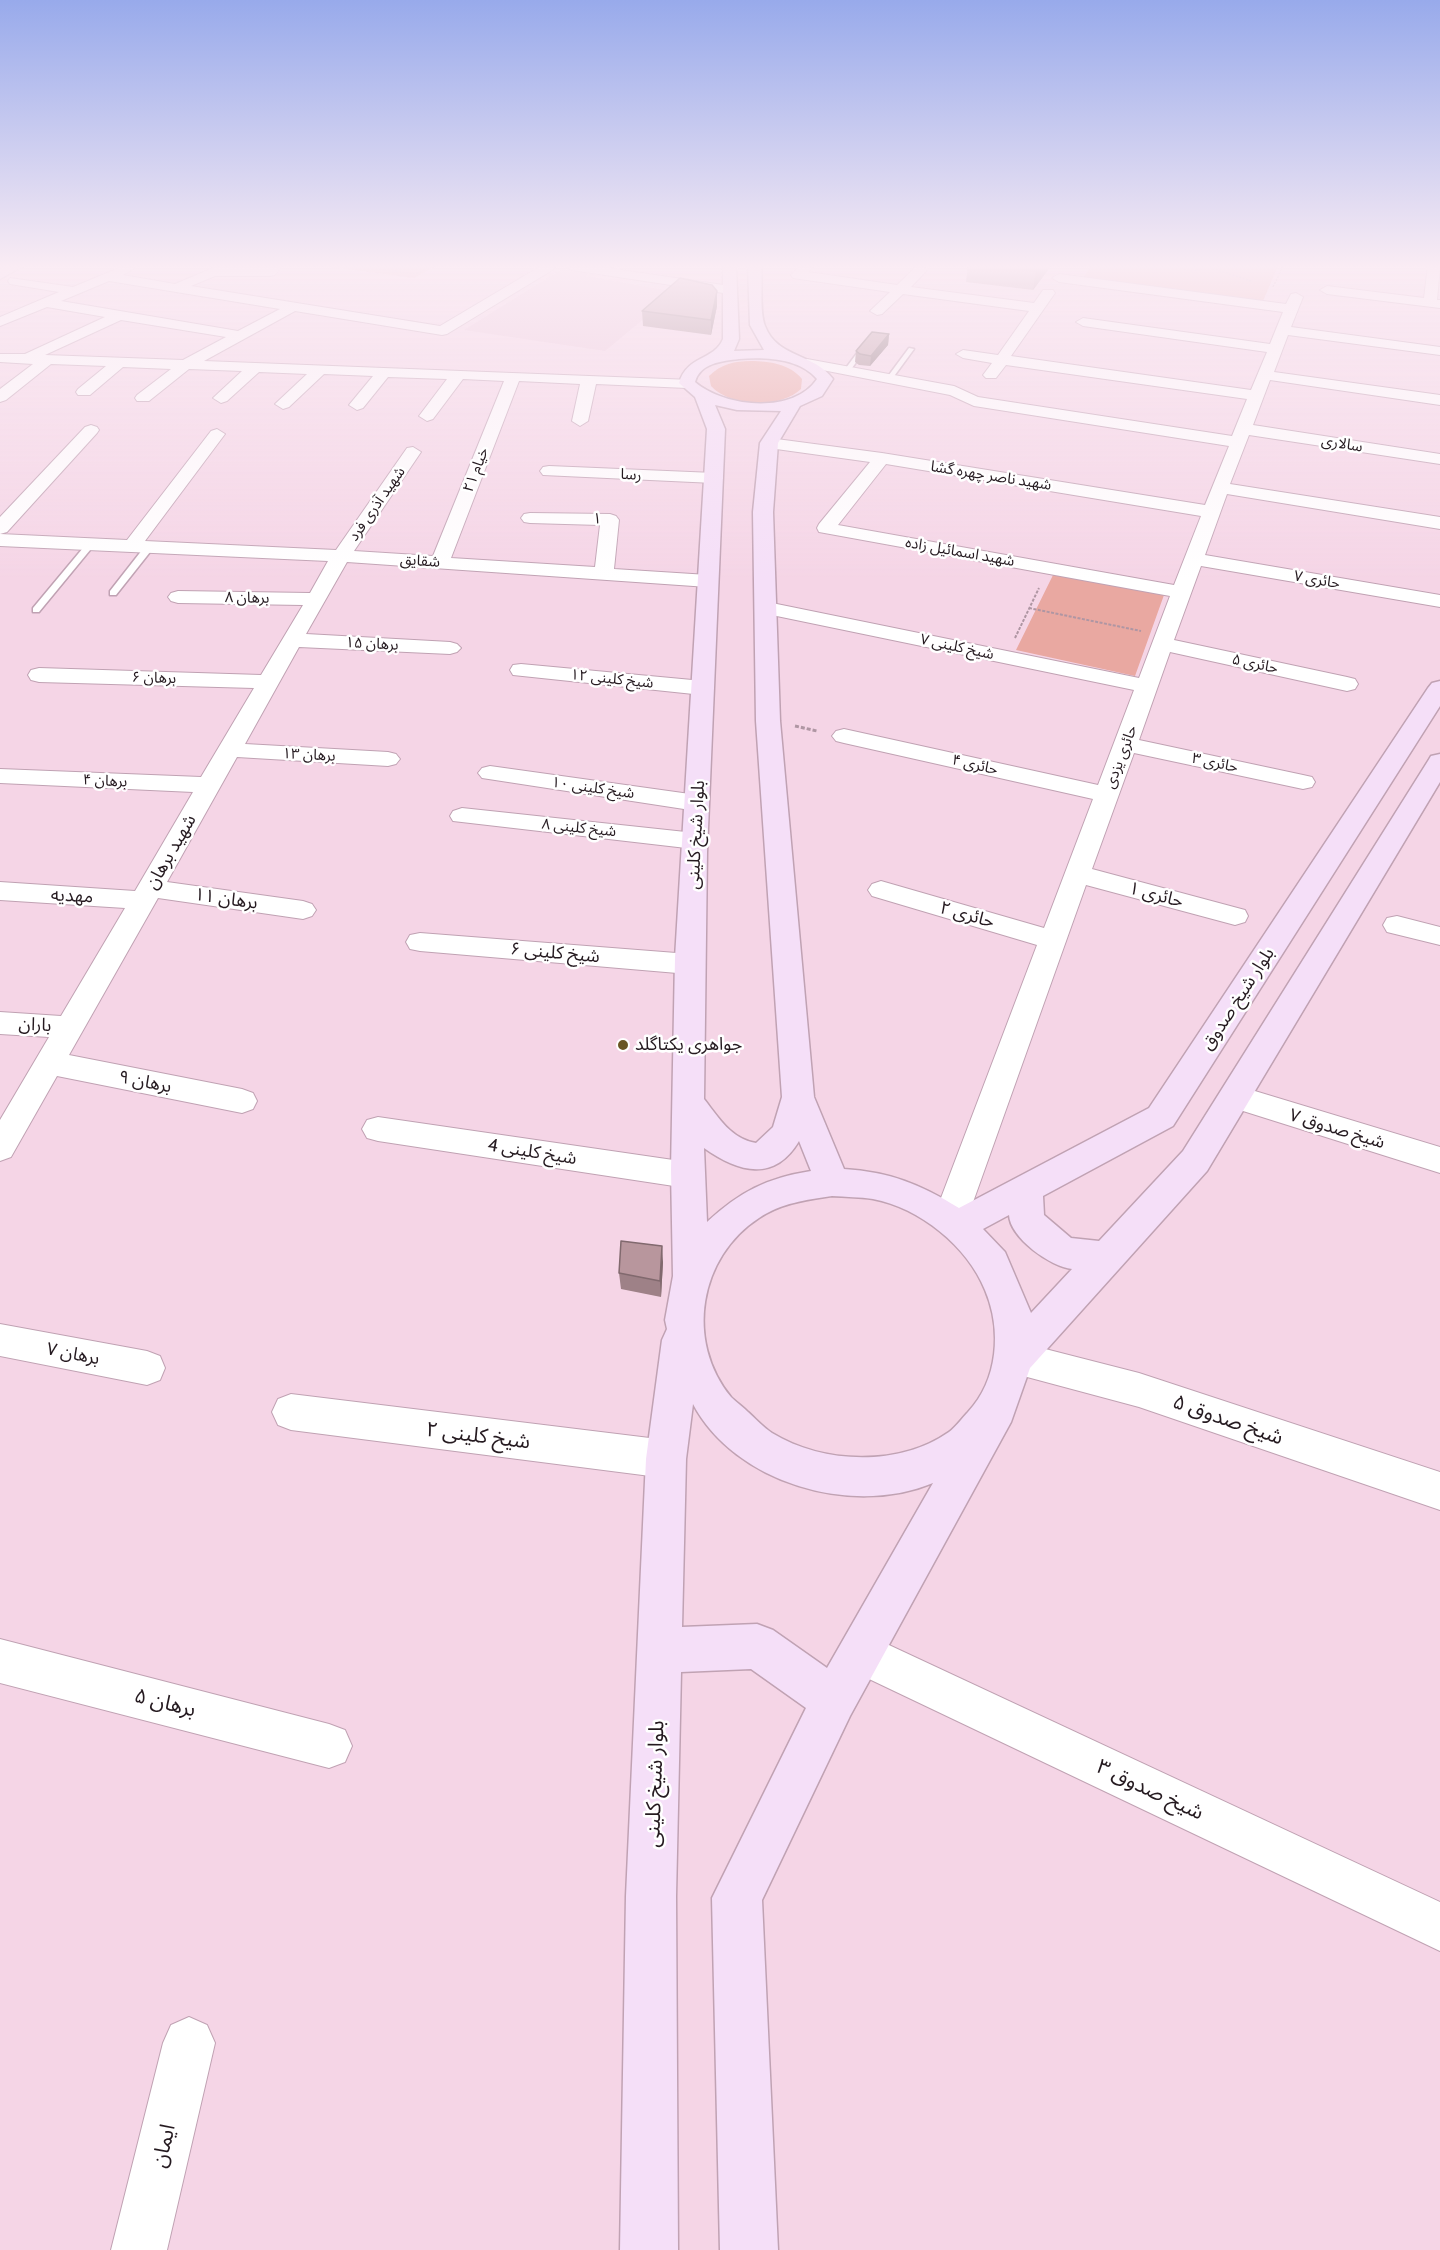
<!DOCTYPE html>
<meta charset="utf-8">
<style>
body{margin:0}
canvas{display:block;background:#f5d5e6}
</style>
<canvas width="1440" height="2250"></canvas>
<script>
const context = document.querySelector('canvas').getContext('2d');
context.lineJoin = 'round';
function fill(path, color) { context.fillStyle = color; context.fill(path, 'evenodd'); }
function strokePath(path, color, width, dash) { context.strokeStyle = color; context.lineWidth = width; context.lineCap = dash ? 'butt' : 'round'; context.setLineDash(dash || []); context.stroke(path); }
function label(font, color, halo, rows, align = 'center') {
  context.font = font + ' Cabin,"Noto Sans Arabic",sans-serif'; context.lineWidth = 5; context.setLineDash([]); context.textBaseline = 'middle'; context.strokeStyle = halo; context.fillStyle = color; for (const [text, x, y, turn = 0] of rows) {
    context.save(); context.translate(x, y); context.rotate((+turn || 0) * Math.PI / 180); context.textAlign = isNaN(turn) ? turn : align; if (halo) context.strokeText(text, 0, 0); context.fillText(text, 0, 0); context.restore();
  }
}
fill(new Path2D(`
 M562,269L588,273L586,276L676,292L605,351L464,330Z`), '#ebc6d9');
fill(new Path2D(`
 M323,266H436L414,278Z
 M1092,266H1278L1263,301L1083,277Z
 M751,361C769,361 790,364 802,379L801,389C780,409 730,407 711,386L709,376C721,364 735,361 751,361Z
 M1054,573L1164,595L1135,676L1016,650Z`), '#e9a8a1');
const lane = new Path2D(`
 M866,341L871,342L849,372H843Z
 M909,348L914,349L892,379H886Z
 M88,542L95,544L39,612H33V608Z
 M146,545L154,547L116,595H110V591Z`);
const street = new Path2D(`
 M124,266H134L135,268L123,275L175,284L213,268H267L269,266H282L275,275L270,276H215L191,286L440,326L541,266H555L554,269L447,334L442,335L295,311L204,361L692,380L695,383L687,388L596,384L588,421L580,426L572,421L580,384L519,381L451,558L595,567L600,525L530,523L524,522L521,518L524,514L530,513L610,514L616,516L619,520L614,569L708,575L715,577L718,581L715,585L708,587L347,562L306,634L450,642L457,644L461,648L457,652L450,654L299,647L245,744L388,752L396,754L400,759L396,764L388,766L237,757L167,882L303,901L312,904L316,910L312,916L303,919L158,898L69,1055L242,1089L253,1093L257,1101L253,1109L242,1113L57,1076L11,1157L0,1161V1120L49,1037L0,1034V1012L61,1016L125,908L0,900V882L135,891L193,792L0,783V769L201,777L254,688L39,682L31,680L28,675L31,670L39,668L261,675L303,605L178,603L171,601L168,597L171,593L178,591L310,593L328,561L0,546V534L127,540L211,431L217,429L225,434L145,541L336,550L407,448L413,447L421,452L354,551L433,556L504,381L463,379L433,419L427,421L419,416L447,379L388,377L363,408L357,410L349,405L373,376L324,374L289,407L283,409L275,404L307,374L259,372L227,401L221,403L213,398L242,371L189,369L149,401H137L135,398L137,395L171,369L123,367L90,395H78L76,392L78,389L106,366L51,364L6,400L0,402V389L33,364L0,362V354H25L105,317L47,307L0,326V317L59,292L10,284L8,281L10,278L73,287ZM109,281L280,309L238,331L61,301ZM121,320L226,337L183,360L45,355Z
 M566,266H594L730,286L737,290L730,294L572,270Z
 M800,266H813L808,272L897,285L916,267L921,266L927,270L911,287L1034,303L1043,290H1053L1055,293L1011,356L1251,390L1267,352L1083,326L1076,322L1083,318L1270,344L1283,312L1059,282L1052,278L1059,274L1286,304L1291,294L1296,293L1303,297L1291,327L1440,347V355L1288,335L1274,372L1440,395V405L1270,380L1253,425L1440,454V464L1249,435L1230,484L1440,517V529L1227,494L1205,555L1440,595V607L1201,566L1174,640L1347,677L1355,679L1358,684L1355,689L1347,691L1170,652L1139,740L1303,775L1312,777L1315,782L1312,787L1303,789L1134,753L1092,869L1245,910L1248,916L1245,922L1235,925L1086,885L967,1219L962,1229L950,1233L938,1229L933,1219L1037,945L872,896L868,890L872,884L881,881L1044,928L1093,799L844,743L836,741L832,736L836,731L844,729L1098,785L1134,690L767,614L760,612L757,608L760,604L767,602L1139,678L1170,596L819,532L817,528L819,524L870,462L769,448L761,443L769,438L882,453L1205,505L1229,446L974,406L950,395L807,367L800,363L807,359L954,386L978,397L1232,436L1247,399L1006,365L996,378H986L983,375L992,363L963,358L956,354L963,350L998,355L1029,311L903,294L882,314L877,315L870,311L890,292L793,278L791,275ZM886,464L1201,516L1174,585L838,525Z
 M1428,266H1440L1437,300H1440V308L1327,294L1320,290L1327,286L1424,298Z
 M91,425L97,427L99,430L97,433L7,532L0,534V517L85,427Z
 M549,466L714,473L720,474L723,478L720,482L714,483L543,475L540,471L543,467Z
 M521,664L703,681L711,683L714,688L711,693L703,695L513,675L510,670L513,665Z
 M490,766L697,795L706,798L709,803L706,808L697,811L482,778L478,773L482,768Z
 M462,808L695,833L704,835L708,841L704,847L695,849L453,821L450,816L453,811Z
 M1397,916L1440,927V945L1387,932L1383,925L1387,918Z
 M420,933L689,954L699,957L703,964L699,971L689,974L420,951L410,949L406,942L410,935Z
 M1235,1085L1440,1147V1173L1224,1105L1220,1097L1224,1089Z
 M378,1117L687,1162L699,1166L703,1175L699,1184L687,1188L378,1141L367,1138L362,1129L367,1120Z
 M0,1324L147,1351L160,1356L165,1368L160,1380L147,1385L0,1356Z
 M1014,1341L1139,1373L1440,1472V1510L1139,1407L1001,1370L996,1358L1001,1346Z
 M291,1394L666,1440L680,1446L685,1459L680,1472L666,1478L291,1430L278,1425L272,1412L278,1399Z
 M861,1632L1440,1902V1951L846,1668L840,1653L846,1638Z
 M0,1639L329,1724L345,1730L352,1746L345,1762L329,1768L0,1683Z
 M189,2017L207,2025L215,2043L167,2250H111L163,2043L171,2025Z`);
const secondary = new Path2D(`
 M7,266H23L0,279V269Z
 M723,266H736L739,339L734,351L764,350L750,325L748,266H761C763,283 759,311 765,326C777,358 814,353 833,379L822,396L800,406L778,443L773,512L780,721L814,1097L844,1169C890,1172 920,1184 959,1208L1149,1108L1428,688L1432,683L1440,681V706L1173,1126L1043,1196L1044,1215L1071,1238L1099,1241L1183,1151L1428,761L1431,756L1440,754V782L1207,1171L1030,1368L1011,1422L850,1716L762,1900L778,2250H720L712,1898L806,1708L751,1669L681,1672L676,1896L678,2250H620L626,1896L646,1459L662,1340L667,1329L665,1320L673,1276L671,1170L675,958L707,429L695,397L679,383C687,355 714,361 723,339ZM739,359C765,357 799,358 817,379C793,415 724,407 695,382C700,363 722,361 739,359ZM715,405L737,410L781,411L760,443L753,512L756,721L782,1097L773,1127L756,1143C731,1139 719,1118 704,1099L707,852L725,429ZM799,1141L811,1171C766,1178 740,1192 707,1222L704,1148C738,1172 774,1183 799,1141ZM832,1196C845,1197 860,1197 873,1199C920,1208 967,1246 985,1290C1002,1330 998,1380 968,1412C962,1418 956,1427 949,1432C899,1467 823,1464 772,1433C763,1427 756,1419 748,1412C743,1407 736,1402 731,1397C685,1341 699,1257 759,1218C781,1203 806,1200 832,1196ZM1009,1215C1010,1238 1051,1267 1072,1269L1031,1313L1005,1252L983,1229ZM693,1404C735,1483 852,1517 933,1483L827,1668L773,1630L757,1624L682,1627L686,1459Z`);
strokePath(lane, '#c0a2b3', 3);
strokePath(street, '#c0a2b3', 2);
strokePath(secondary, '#c0a2b3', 3);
strokePath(new Path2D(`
 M354,266L416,274L431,266
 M415,266L426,267
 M1174,266L1190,271L1205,269L1206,266
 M1206,266L1251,281
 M395,271L405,266
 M1273,287L1283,266`), '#af96a3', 1.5, [2, 1.5]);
strokePath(new Path2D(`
 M1029,608L1141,631
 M1015,638L1039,588`), '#af96a3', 2, [3, 1.5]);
strokePath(new Path2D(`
 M795,726L817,731`), '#af96a3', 3, [4, 2]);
fill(lane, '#fff');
fill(street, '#fff');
fill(secondary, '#f5dff8');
fill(new Path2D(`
 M968,266H1051L1033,290L966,282Z
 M717,306L711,335L643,326L642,311Z
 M889,334L888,345L870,366L859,365L855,362L856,351Z
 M663,1262L661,1297L621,1289L619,1273Z`), '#9e8187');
fill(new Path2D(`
 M1041,266H1051L1033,290L1036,271Z
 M717,291V306L711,335V320Z
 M889,334L888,345L870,366L871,356Z
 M662,1246L663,1262L661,1297L660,1281Z`), '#81696e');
const building = new Path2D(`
 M989,266H1041L1036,271Z
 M680,278L712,285L717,291L711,320L642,311Z
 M872,332L889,334L871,356L860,354L856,351Z
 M621,1241L662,1246L660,1281L619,1273Z`);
fill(building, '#b8969d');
strokePath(building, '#81696e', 1.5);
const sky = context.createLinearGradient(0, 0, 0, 580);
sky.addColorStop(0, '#98aaeb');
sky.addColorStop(0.46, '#faecf4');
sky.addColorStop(1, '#faecf400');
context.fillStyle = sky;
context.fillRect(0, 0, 1440, 580);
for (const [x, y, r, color] of [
 [623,1045,6,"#695523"]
]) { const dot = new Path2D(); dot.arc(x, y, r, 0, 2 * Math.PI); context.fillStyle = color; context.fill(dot); strokePath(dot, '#fff', 2); }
label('15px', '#251a20', '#fff', [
 ["سالاری",1342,444,9],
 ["خیام ۲۱",476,470,-69],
 ["رسا",631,475,3],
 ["شهید ناصر چهره گشا",991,476,9],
 ["شهید آذری فرد",377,504,-55],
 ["۱",597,519,1],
 ["شهید اسمائیل زاده",960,552,10],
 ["شقایق",420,561,4],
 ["حائری ۷",1317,580,10],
 ["برهان ۸",247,598,1],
 ["برهان ۱۵",372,644,3],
 ["شیخ کلینی ۷",957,647,12],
 ["حائری ۵",1255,664,12],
 ["برهان ۶",154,678,2],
 ["شیخ کلینی ۱۲",612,679,6],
 ["برهان ۱۳",309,755,3],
 ["حائری یزدی",1121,757,-69],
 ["حائری ۳",1215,763,12],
 ["حائری ۴",975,765,13],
 ["برهان ۴",105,781,3],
 ["شیخ کلینی ۱۰",593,788,8],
 ["شیخ کلینی ۸",579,828,6]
]);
label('18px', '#251a20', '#fff', [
 ["بلوار شیخ کلینی",696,835,-87],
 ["شهید برهان",171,852,-60],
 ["حائری ۱",1156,895,15],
 ["مهدیه",72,896,3],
 ["برهان ۱۱",226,899,8],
 ["حائری ۲",967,915,16],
 ["شیخ کلینی ۶",555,953,5],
 ["بلوار شیخ صدوق",1238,999,-57],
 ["باران",35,1025,3],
 ["برهان ۹",145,1082,11],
 ["شیخ صدوق ۷",1337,1129,17],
 ["شیخ کلینی 4",532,1152,9],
 ["برهان ۷",73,1354,11]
]);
label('18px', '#251a20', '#fff', [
 ["جواهری یکتاگلد",635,1045]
], 'left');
label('21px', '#251a20', '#fff', [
 ["شیخ صدوق ۵",1228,1420,19],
 ["شیخ کلینی ۲",478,1436,7],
 ["برهان ۵",165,1703,14],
 ["بلوار شیخ کلینی",655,1784,-88],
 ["شیخ صدوق ۳",1150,1790,25],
 ["ایمان",164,2146,-77]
]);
</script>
